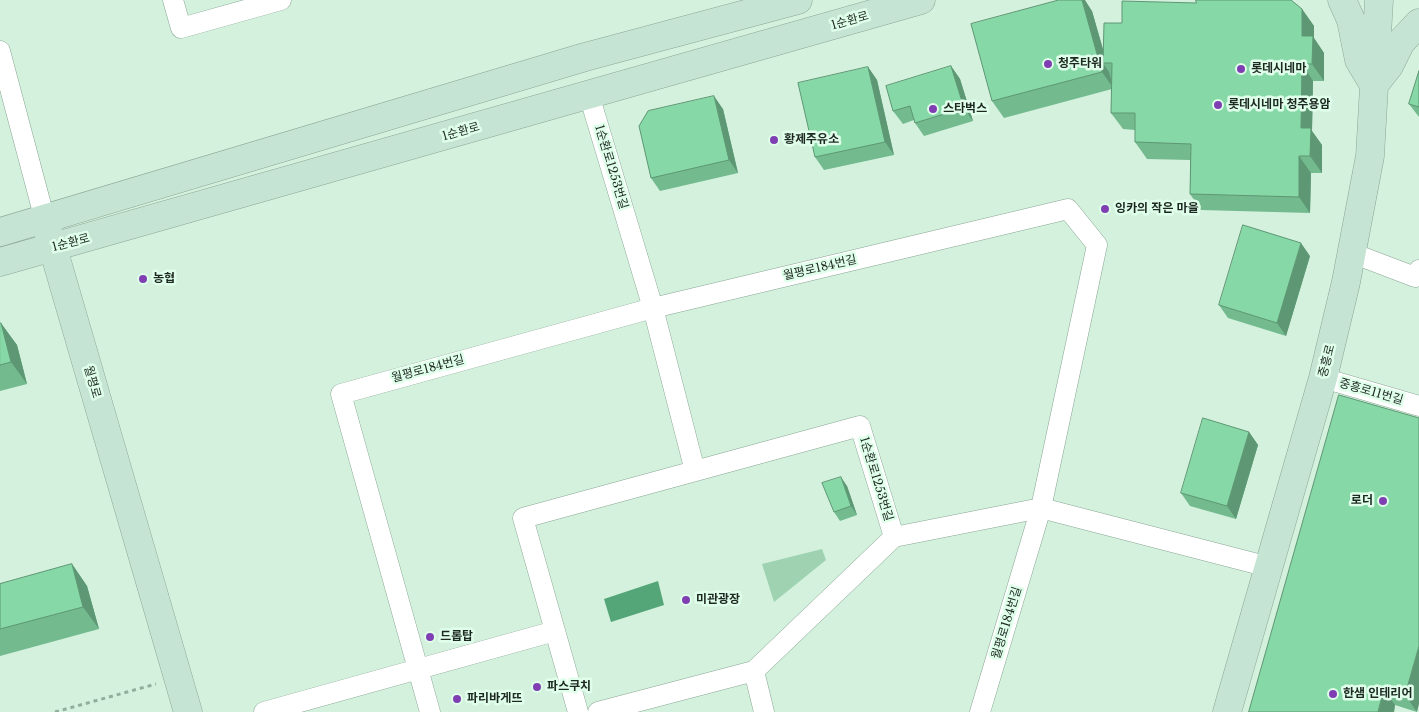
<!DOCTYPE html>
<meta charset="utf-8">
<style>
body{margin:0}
canvas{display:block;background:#d3f1dd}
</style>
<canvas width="1419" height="712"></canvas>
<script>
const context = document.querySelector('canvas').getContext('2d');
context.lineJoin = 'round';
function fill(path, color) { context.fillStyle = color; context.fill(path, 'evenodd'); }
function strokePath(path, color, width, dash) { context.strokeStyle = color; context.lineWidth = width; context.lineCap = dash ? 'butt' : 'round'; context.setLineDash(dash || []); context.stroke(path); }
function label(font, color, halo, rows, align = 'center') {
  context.font = font + ' "Libre Baskerville","Noto Sans KR",serif'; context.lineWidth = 5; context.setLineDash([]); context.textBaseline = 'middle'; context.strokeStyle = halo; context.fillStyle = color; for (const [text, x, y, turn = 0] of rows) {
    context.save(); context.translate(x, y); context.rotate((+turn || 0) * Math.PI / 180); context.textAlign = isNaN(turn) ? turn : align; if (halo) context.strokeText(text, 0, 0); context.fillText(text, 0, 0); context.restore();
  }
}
fill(new Path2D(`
 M822,549L826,560L774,602L762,564Z`), '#9ed2b1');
fill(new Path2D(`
 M658,581L664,605L611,622L604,599Z`), '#54a577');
const street = new Path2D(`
 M173,0L181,28L281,0
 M0,51L45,220
 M589,95L653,308L695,471
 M1352,253L1415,277L1419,270
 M1323,378L1419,406
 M894,537L1041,508L1269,567
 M754,671L764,712
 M264,712L555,631
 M430,712L341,394L653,308L1068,209L1097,245L1041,508L980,712
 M578,712L523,518L860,426L894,537L754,671L598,712`);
const secondary = new Path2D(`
 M1342,0L1351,20L1359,60L1374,85L1389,66L1401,42L1419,23
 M48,231L188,712
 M0,232L585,57L798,0
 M0,262L921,0
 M1227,712L1323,378L1346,282L1370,156L1379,0`);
strokePath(street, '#8ba795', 21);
strokePath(secondary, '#8ba795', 29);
strokePath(new Path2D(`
 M55,712L156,684`), '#94ac9c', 3, [4, 4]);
strokePath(street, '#fff', 20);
strokePath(secondary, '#c6e4d4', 28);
fill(new Path2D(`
 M1302,9L1314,26V38L1324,53V81H1313L1312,131L1322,145V173H1311L1310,213L1201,210L1190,194V160L1147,159L1135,142V130L1123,129L1111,113L1112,89L1004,118L992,101L1092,11L1103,50L1122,23Z
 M951,66L960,79L973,121L924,136L915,123L914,120L903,124L893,111Z
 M868,67L877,80L894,155L824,170L815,157Z
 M1419,71V117L1409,104Z
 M723,109L738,173L660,191L651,178Z
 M1310,256L1286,336L1228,318L1219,305Z
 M0,323L17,345L27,384L0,391Z
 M1339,395L1417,712L1395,705L1394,712H1249Z
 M1249,432L1258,445L1236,519L1190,506L1181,493Z
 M847,486L857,515L840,521L834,512Z
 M72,564L87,586L99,629L0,656V584Z`), '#73ba8f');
fill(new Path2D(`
 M1082,0H1085L1092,11L1107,63H1103L1109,72L1114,89L1102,72Z
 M1302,9L1314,26V38L1324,53V81L1312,64L1302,36Z
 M1302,64L1313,81L1312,131L1322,145V173L1310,156L1301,128Z
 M951,66L960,79L973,121L964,108Z
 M868,67L877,80L894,155L885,142Z
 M714,96L723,109L738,173L729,160Z
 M1299,156L1311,173L1310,213L1299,197Z
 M1301,243L1310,256L1286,336L1277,323Z
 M1,323L17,345L27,384L11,362Z
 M1249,432L1258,445L1236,519L1227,506Z
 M841,477L847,486L857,515L851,506Z
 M72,564L87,586L99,629L83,607Z
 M1419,646V704L1417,712L1405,695Z
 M1384,689L1395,705L1394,712H1378Z`), '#5e9774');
const building = new Path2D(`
 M1059,0H1082L1102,72L992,101L971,24Z
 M1196,0H1291L1302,9V36H1313L1312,64H1302L1301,128H1311L1310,156H1299V197L1190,194L1191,144L1135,142V113H1111L1112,63H1103L1104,23H1122V1L1196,3Z
 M951,66L964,108L915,123L910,106L893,111L886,86Z
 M868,67L885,142L815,157L798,83Z
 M1419,71V107L1409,104Z
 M714,96L729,160L651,178L639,126L648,111Z
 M1243,225L1301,243L1277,323L1219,305Z
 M0,323H1L11,362L0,365Z
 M1339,395L1419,418V646L1405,695L1384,689L1378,712H1249Z
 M1203,418L1249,432L1227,506L1181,493Z
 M841,477L851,506L834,512L822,483Z
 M72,564L83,607L0,629V584Z`);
fill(building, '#86d8a6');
strokePath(building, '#5e9774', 1);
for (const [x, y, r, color] of [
 [1048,64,5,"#7f3fb3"],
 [1241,69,5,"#7f3fb3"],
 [1218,105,5,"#7f3fb3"],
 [933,109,5,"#7f3fb3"],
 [774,140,5,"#7f3fb3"],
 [1105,209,5,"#7f3fb3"],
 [143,279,5,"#7f3fb3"],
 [1383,501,5,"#7f3fb3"],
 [686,600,5,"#7f3fb3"],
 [430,637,5,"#7f3fb3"],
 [537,687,5,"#7f3fb3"],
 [1333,694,5,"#7f3fb3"],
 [457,699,5,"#7f3fb3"]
]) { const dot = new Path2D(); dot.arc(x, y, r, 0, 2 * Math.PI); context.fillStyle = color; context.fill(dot); strokePath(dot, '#e0ffeb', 2); }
label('12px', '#1d2821', '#e0ffeb', [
 ["1순환로",850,21,-16],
 ["1순환로",461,132,-16],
 ["1순환로1253번길",611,167,73],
 ["1순환로",71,243,-15],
 ["월평로184번길",820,268,-13],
 ["중흥로",1327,361,-76],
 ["월평로184번길",428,369,-15],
 ["월평로",92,382,74],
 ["중흥로11번길",1371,392,16],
 ["1순환로1253번길",876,479,73],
 ["월평로184번길",1007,623,-73]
]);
label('bold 12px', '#1d2821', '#e0ffeb', [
 ["청주타워",1058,64],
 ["롯데시네마",1251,69],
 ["롯데시네마 청주용암",1228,105],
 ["스타벅스",943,109],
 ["황제주유소",784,140],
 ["잉카의 작은 마을",1115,209],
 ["농협",153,279],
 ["로더",1373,501,"right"],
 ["미관광장",696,600],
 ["드롭탑",440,637],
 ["파스쿠치",547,687],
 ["한샘 인테리어",1343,694],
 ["파리바게뜨",467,699]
], 'left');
</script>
